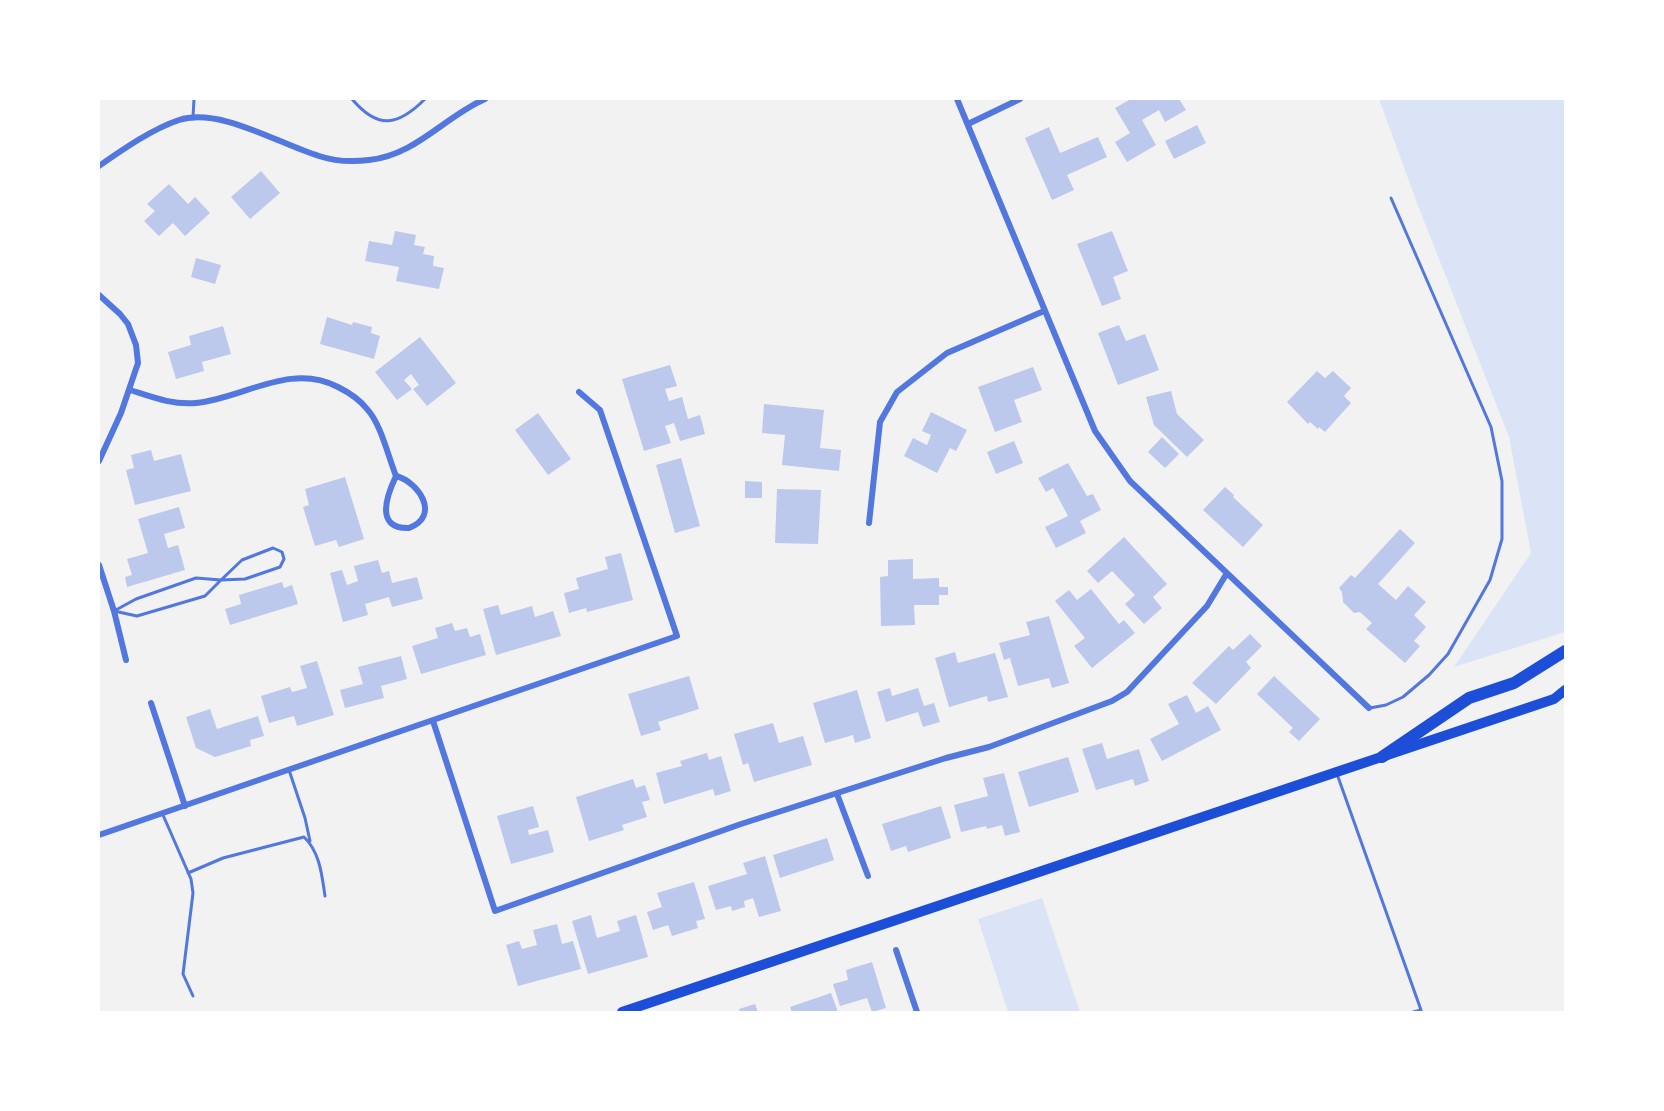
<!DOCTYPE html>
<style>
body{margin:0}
#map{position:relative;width:1664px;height:1111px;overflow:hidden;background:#f2f2f2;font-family:"Roboto Condensed",sans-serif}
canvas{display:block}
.frame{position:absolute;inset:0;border:100px solid #fff;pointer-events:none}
</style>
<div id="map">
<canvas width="1664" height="1111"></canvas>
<div class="frame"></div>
</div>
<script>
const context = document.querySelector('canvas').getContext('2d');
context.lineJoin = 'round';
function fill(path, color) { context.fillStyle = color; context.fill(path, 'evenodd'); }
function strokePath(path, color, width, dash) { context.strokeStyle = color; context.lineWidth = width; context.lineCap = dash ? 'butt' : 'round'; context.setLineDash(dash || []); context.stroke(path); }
fill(new Path2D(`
 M1379,99H1565V632L1454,667L1531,553L1509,437L1417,203Z
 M1042,898L1080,1012H1008L978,919Z`), '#dbe4f7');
fill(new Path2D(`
 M1131,99H1179L1186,110L1165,122L1159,110L1142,120L1156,145L1127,162L1115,142L1130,133L1115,108Z
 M1197,125L1206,143L1174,159L1165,141Z
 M1049,127L1060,153L1098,137L1107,157L1067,175L1074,190L1052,200L1025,138Z
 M261,171L280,193L250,219L231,197Z
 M169,184L188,204L195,197L210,213L185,236L173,223L159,236L144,221L155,211L147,204Z
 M395,231L416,235L414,245L425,247L423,254L434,256L433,266L444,268L439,289L396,281L399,267L365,261L369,241L392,245Z
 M1112,231L1128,271L1113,277L1121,299L1102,306L1077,244Z
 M196,258L221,265L215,284L191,277Z
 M327,317L352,325L353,322L372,327L371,333L380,336L374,359L320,344Z
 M1119,325L1126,341L1145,334L1159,370L1118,385L1098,333Z
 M223,326L231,354L202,362L204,371L176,379L168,352L191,345L189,336Z
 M420,337L456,383L427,406L413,389L419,385L411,374L404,380L412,389L397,400L375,372Z
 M670,365L677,386L665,389L669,401L682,397L688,419L700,415L705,434L680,441L674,423L665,426L671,443L644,451L622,379Z
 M1033,367L1042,390L1014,400L1022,422L995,432L978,387Z
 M1317,371L1325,378L1333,371L1351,388L1344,396L1351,403L1325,432L1319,427L1318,429L1310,422L1308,424L1287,402Z
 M1171,391L1177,414L1204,440L1187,457L1154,425L1146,397Z
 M764,404L824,410L820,448L841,450L839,471L782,465L785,435L762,433Z
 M931,412L967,430L956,451L950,448L937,473L904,456L913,438L927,445L931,435L922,431Z
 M538,413L571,459L548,475L515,430Z
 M1162,437L1179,454L1165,468L1148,452Z
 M1014,441L1023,463L996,474L987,452Z
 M151,450L154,461L181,454L191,491L135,505L126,470L134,468L131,455Z
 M681,458L700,526L675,533L656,465Z
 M1068,463L1087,496L1093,494L1101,510L1080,521L1086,533L1056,548L1045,527L1068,516L1053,488L1046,492L1038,478Z
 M345,477L364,539L339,547L336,540L315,546L303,507L309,505L305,489Z
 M745,481L762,482V498H745Z
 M1225,487L1234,495L1233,497L1263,525L1243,547L1203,510Z
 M777,489L821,490L818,544L775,543Z
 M179,507L185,528L164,534L168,548L178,545L185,570L127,587L125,577L132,575L127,559L148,553L138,519Z
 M1400,529L1415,543L1378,584L1396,600L1408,586L1426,602L1414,615L1426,627L1414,641L1420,646L1405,663L1366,629L1372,623L1360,612L1354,613L1343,602L1342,592L1339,588L1351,575L1355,578Z
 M1124,537L1167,584L1153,597L1162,608L1144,624L1125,604L1135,595L1112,571L1098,583L1087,571Z
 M621,553L633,600L587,612L586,608L569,613L564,593L579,589L576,578L608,569L605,557Z
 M913,559V579L939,578V587H948V595H939V605H914L915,625L881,626L880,577L888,576V560Z
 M378,560L382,573L389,571L392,583L417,577L423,599L392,607L389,597L365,604L368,615L343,622L330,573L342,570L347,585L358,581L354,566Z
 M282,582L284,588L292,585L298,604L230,625L225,609L241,604L239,595Z
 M1091,589L1119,624L1124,620L1135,633L1092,668L1074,646L1085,638L1055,601L1069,590L1077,600Z
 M498,605L501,615L532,606L535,617L553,611L561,636L496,655L483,609Z
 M1049,616L1069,683L1052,688L1049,678L1018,686L1010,658L1004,660L999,643L1030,635L1026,622Z
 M452,623L455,631L467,628L470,637L480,634L486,655L421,674L412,646L438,638L435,628Z
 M1250,634L1262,646L1246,662L1251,668L1216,704L1192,683L1229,646L1233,650Z
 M955,652L958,663L995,653L1008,697L988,702L987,696L949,707L935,658Z
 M401,656L407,679L381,686L384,698L345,708L340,690L363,684L358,667Z
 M317,661L334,715L297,726L294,716L269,723L261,696L290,687L292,692L307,688L300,666Z
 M689,676L699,709L658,722L661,730L641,736L628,694Z
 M1274,676L1320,719L1299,741L1289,732L1293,728L1257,694Z
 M890,688L892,696L918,688L924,706L934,703L940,722L923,727L918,712L886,722L877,692Z
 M857,690L871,738L855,743L853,735L825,743L813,703Z
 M1187,695L1196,713L1208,706L1221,730L1162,761L1150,739L1179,724L1168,704Z
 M210,709L217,729L258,716L264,736L250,740L251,746L215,757L196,748L186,717Z
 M773,723L779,743L803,736L812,765L754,782L748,763L743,765L734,734Z
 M1102,743L1107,759L1139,749L1149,781L1135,786L1133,779L1096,790L1082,749Z
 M707,753L709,760L721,756L731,791L715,796L713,789L664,804L656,773L682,766L680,761Z
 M1068,757L1079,792L1029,807L1018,772Z
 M1004,773L1020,832L1005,836L1002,825L987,829L986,826L961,832L954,805L988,796L983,778Z
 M633,779L636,788L645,785L650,800L642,802L647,817L622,825L624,830L589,841L576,797Z
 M533,806L539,827L528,830L529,835L548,830L554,852L511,864L497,816Z
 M941,806L951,838L908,852L906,846L891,851L882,824Z
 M827,838L834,860L780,878L773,855Z
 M765,856L781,911L759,917L753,898L744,901L745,907L732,911L731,906L716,910L708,886L747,874L743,863Z
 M694,882L705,919L696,921L698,928L672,936L668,925L653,930L647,912L662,907L657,893Z
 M591,915L597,938L620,931L617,921L636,915L648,957L588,974L572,921Z
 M557,924L562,944L573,941L581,969L518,986L506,945L519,941L522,949L537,945L533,930Z
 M872,962L886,1008L872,1012L867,998L840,1006L833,984L848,980L846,970Z
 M831,993L838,1012H792L790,1007Z
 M755,1004L758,1012H740L739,1009Z`), '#bdc9ec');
strokePath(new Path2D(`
 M352,99C378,130 398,126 425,99
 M193,117L194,99
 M221,580L242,560L273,548L282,552L284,559L280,567L245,579L221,580L196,578L136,599L114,611L137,616L205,596L221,580
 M1370,708L1386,705L1403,697L1429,675L1448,654L1490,580L1502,539V481L1491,427L1391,198
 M289,770L305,818L310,841
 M1337,774L1421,1010L1413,1012
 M163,815L191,879L193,893L183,974L193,996
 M188,873L223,858L304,837C320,852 322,876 325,896`), '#5277de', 3);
strokePath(new Path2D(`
 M957,99L1095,431L1130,481L1369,708
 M968,124L1020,99
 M99,166C122,150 152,129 179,120C220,107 279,144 319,156C334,161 353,162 369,160C416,155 444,117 485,99
 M99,295L120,314L128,324L136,345L138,363L121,413L99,461
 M130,390C152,397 172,405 196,403C244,398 290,362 338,387C348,392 360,400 367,409C381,424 388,456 396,476C387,495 374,529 409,528C441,516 419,482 396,476
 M869,523L880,422L897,392L947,353L1044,311
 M99,565L114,611L126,660
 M151,703L185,806
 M433,721L495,911L741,824L946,758L989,747L1112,701L1127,692L1207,606L1227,573
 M837,794L868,876
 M99,835L677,636L600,410L579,392
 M896,950L917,1012`), '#5277de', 6);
strokePath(new Path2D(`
 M622,1012L1554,699L1565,690`), '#1d4ed8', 10);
strokePath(new Path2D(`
 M1382,757L1469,698L1514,683L1565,651`), '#1d4ed8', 12);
</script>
